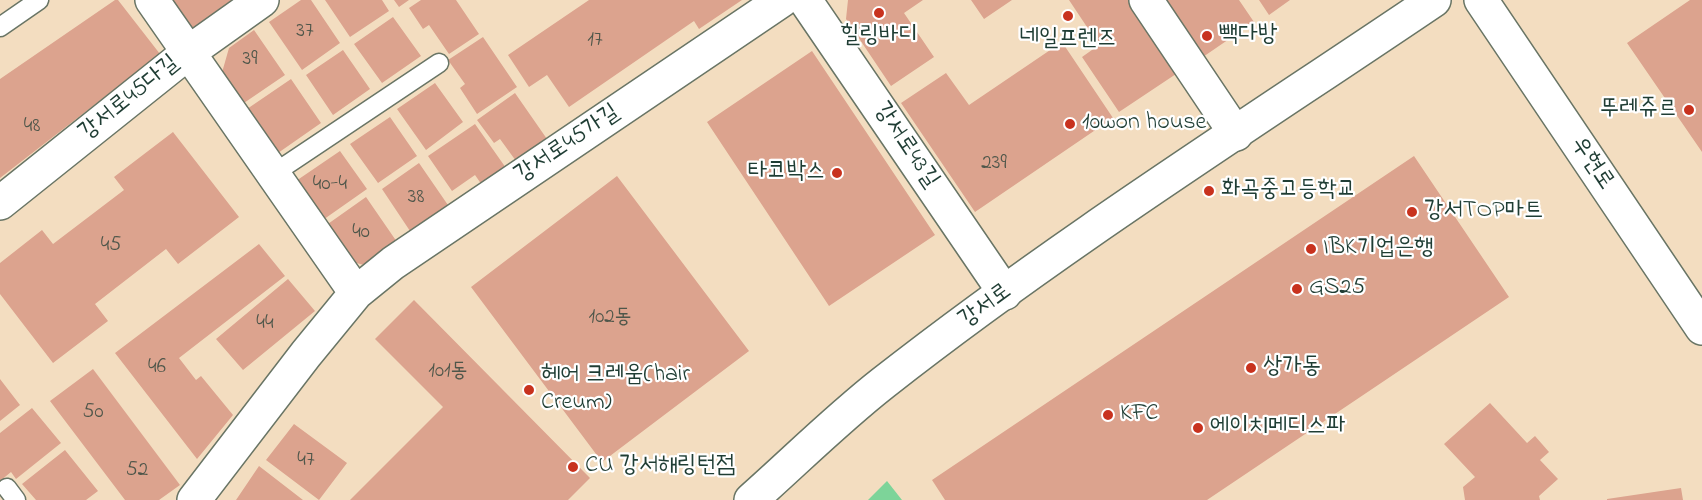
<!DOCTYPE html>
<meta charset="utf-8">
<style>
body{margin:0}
canvas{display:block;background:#f3ddc0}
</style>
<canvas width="1702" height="500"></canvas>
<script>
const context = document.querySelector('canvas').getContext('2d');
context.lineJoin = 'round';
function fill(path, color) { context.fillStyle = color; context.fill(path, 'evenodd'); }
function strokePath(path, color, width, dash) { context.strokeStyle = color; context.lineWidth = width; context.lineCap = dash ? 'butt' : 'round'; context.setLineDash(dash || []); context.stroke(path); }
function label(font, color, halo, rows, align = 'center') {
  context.font = font + ' "Indie Flower","Poor Story",sans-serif'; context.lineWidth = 4.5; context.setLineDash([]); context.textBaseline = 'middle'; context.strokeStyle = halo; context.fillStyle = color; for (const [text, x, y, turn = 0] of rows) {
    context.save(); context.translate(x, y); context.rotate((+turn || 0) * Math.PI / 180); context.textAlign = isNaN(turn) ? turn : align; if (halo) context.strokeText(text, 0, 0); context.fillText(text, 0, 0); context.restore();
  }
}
fill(new Path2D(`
 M887,481L902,500H868Z`), '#7dd499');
fill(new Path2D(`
 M115,0H118L160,54L0,178V79Z
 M168,0H243L192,36Z
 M301,0H311L340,43L302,70L269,22Z
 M325,0H382L389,11L350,37Z
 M394,0H409L399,7Z
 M421,0H456L479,34L449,54L429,25L423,29L409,8Z
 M589,0H742L699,29L694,21L569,107L547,75L529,87L508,55Z
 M848,0H923L904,13L934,57L891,86L846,19Z
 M971,0H1012L984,19Z
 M1069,0H1131L1179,72L1119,112L1082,57L1099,45Z
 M1161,0H1239L1254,22L1200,59Z
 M1259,0H1290L1269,15Z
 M1690,0H1702V152L1627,43Z
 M393,17L421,56L382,83L354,44Z
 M254,30L285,75L241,105L221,76L229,48Z
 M483,37L517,87L477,114L460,88L465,84L448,60Z
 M1062,42L1113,118L975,212L901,103L946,73L969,105Z
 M343,50L370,89L333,115L306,75Z
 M812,51L935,235L829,306L707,122Z
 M291,79L321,123L278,153L247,109Z
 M435,83L463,122L426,150L397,109Z
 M515,93L547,139L516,161L500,139L494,143L477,120Z
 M390,117L417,156L378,183L350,144Z
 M475,124L506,168L482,185L475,175L452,191L428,156Z
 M173,132L239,217L178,264L166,249L95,304L108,321L53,363L0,294V263L42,230L53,244L124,190L114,177Z
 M340,151L367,189L320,222L293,183Z
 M1414,156L1509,297L1207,500H945L932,480Z
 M419,163L450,208L412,234L382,189Z
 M617,176L749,351L602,462L471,287Z
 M366,197L397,242L364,265L349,261L325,226Z
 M259,244L285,276L179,358L196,380L201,376L233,415L197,459L115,353Z
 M288,279L315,311L243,370L216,339Z
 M414,300L590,478L568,500H350L443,407L375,339Z
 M93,369L180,485L159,500H125L50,401Z
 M0,379L20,405L0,421Z
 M1490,403L1527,443L1535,436L1549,452L1540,460L1558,479L1539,496L1540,500H1465L1463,487L1475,477L1444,444Z
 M32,408L61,443L16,479L11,472L0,481V433Z
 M294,424L347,463L319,500L266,460Z
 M65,450L98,491L86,500H36L22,484Z
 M259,466L303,500H236Z
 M1681,488L1683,500H1607V499Z`), '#dca38e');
const lane = new Path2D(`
 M0,27L39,0
 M273,174L439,63
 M7,488L16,500`);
const street = new Path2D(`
 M152,0L356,293
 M805,0L1005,293
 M1146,0L1236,134
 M0,203L189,52L262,0
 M194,500L306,354L356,293L393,263L782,0`);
const secondary = new Path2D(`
 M1481,0L1702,328
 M751,500C795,461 837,419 883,383C1059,245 1249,125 1434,0`);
strokePath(lane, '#697565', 21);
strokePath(street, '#697565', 36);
strokePath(secondary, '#697565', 36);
strokePath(lane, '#fff', 18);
strokePath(street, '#fff', 33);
strokePath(secondary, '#fff', 33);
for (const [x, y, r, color] of [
 [879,13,6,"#c8321e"],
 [1068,16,6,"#c8321e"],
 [1207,36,6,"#c8321e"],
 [1689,110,6,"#c8321e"],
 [1070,124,6,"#c8321e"],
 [837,173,6,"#c8321e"],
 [1209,191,6,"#c8321e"],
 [1412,212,6,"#c8321e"],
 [1311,249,6,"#c8321e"],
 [1297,289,6,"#c8321e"],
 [1251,368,6,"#c8321e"],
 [529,390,6,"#c8321e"],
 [1108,415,6,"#c8321e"],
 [1198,428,6,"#c8321e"],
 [573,467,6,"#c8321e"]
]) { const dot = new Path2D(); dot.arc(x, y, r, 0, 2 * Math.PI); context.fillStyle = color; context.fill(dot); strokePath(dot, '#fff', 2); }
label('21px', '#4e564a', null, [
 ["37",305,33],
 ["17",595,42],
 ["39",250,61],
 ["48",32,128],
 ["239",994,165],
 ["40-4",330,186],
 ["38",416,199],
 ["40",361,234],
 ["45",111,247],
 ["102동",610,319],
 ["44",265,325],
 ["46",157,369],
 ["101동",448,373],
 ["50",93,414],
 ["47",306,462],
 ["52",137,472]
]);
label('24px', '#1f3d34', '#fff', [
 ["빽다방",1219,36],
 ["힐링바디",879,37,"center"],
 ["네일프렌즈",1068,40,"center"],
 ["뚜레쥬르",1677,110,"right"],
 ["10won house",1082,124],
 ["타코박스",825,173,"right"],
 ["화곡중고등학교",1221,191],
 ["강서TOP마트",1424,212],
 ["IBK기업은행",1323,249],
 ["GS25",1309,289],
 ["상가동",1263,368],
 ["헤어 크레움(hair",541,376],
 ["Creum)",541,404],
 ["KFC",1120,415],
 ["에이치메디스파",1210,428],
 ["CU 강서해링턴점",585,467]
], 'left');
label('24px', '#1f3d34', '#fff', [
 ["강서로45다길",130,99,-39],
 ["강서로45가길",568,145,-34],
 ["강서로43길",905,146,56],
 ["우현로",1591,164,56],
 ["강서로",986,307,-36]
]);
</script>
